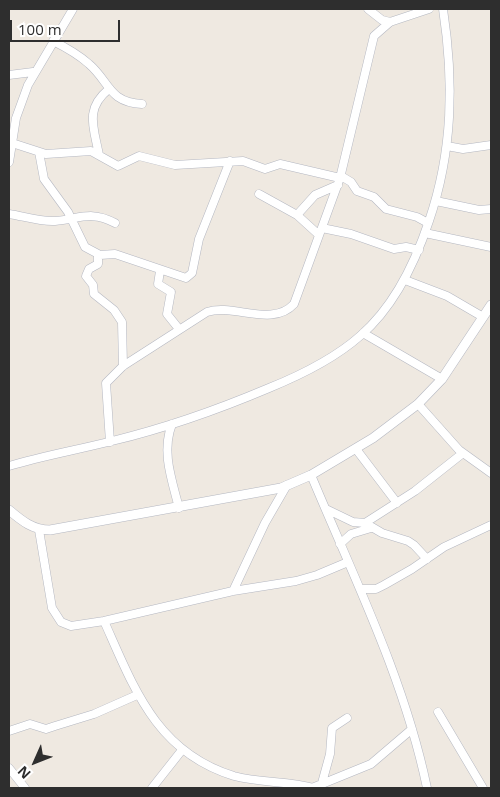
<!DOCTYPE html>
<style>
body{margin:0}
#map{position:relative;width:500px;height:797px;overflow:hidden;background:#efe9e1;font-family:"Open Sans",sans-serif}
canvas{display:block}
.frame{position:absolute;inset:0;border:10px solid #2e2e2e;pointer-events:none}
.north{position:absolute;left:10px;top:737px;width:50px;height:50px;-webkit-text-stroke:4px #fff;paint-order:stroke;rotate:226deg;font-size:14px;font-weight:700;line-height:20px;text-align:center;color:#2e2e2e}
.north::after{content:'';display:block;margin:auto;width:18px;height:22px;background:#2e2e2e;clip-path:polygon(50% 0,100% 100%,50% 72%,0 100%)}
.scale{position:absolute;left:10px;top:20px;width:110px;height:22px;box-sizing:border-box;border:2px solid #2e2e2e;border-top:0;padding-left:6px;font-size:15px;line-height:18px;white-space:nowrap;color:#2e2e2e;-webkit-text-stroke:4px #fff;paint-order:stroke}
</style>
<div id="map">
<canvas width="500" height="797"></canvas>
<div class="frame"></div>
<div class="north">N</div>
<div class="scale">100 m</div>
</div>
<script>
const context = document.querySelector('canvas').getContext('2d');
context.lineJoin = 'round';
function strokePath(path, color, width, dash) { context.strokeStyle = color; context.lineWidth = width; context.lineCap = dash ? 'butt' : 'round'; context.setLineDash(dash || []); context.stroke(path); }
const minor = new Path2D(`
 M368,9L382,20L390,22
 M53,41C65,47 79,55 89,64C110,82 108,102 142,104
 M9,75L33,72
 M12,143L46,154L91,151L118,166L139,156L175,165L243,161L265,169L280,164L340,178
 M447,146L463,149L491,145
 M39,152L44,179L68,212L85,247L100,255L115,254L186,278L192,273L199,239L230,161
 M99,155C94,128 84,109 109,89
 M9,162L16,118L28,85L73,9
 M341,176L351,182L357,191L374,197L386,209L417,217L428,223
 M259,194L297,215L319,235
 M436,201L479,210L491,209
 M9,214C23,216 40,222 55,221C79,219 91,210 115,223
 M297,215L315,195L338,185
 M322,228L351,234L394,249L406,247L419,250
 M425,233L491,247
 M98,255V264L89,269L86,276L93,285L94,294L114,310L122,322L123,366
 M160,271L158,284L171,292L167,314L179,329
 M405,280L447,296L483,317
 M363,333L442,379
 M418,404L459,450L491,473
 M172,424C161,452 172,480 179,508
 M110,442L106,383L123,366L207,312C233,303 272,328 294,304L340,178L374,36L390,22L429,9
 M356,449L397,503
 M9,466C42,456 77,450 112,441C166,428 217,410 269,388C301,375 334,359 360,336C395,306 415,263 429,221C453,151 454,81 443,9
 M311,475C354,578 404,678 427,788
 M326,509L353,522L365,523L382,533L408,541L414,545L427,559
 M365,523L415,491L463,453
 M39,530L52,608L61,622L71,626L104,621L233,591L296,581L317,575L348,562
 M340,544L351,534L371,528
 M360,589H376L384,585L412,569L444,547L491,525
 M233,591L265,523L287,485
 M104,621C134,688 156,752 234,776C260,783 288,781 314,788
 M438,712L483,788
 M9,731L30,724L46,729L55,726L94,714L137,695
 M9,768L25,788
 M322,783L330,754L332,728L347,718
 M152,788L182,750
 M312,788L371,764L412,729`);
const tertiary = new Path2D(`
 M9,510C22,521 33,530 50,530L281,488L311,475L373,438L418,404L442,379L491,305`);
strokePath(minor, '#b4b7c1', 9);
strokePath(tertiary, '#b4b7c1', 10);
strokePath(minor, '#fff', 8);
strokePath(tertiary, '#fff', 9);
</script>
